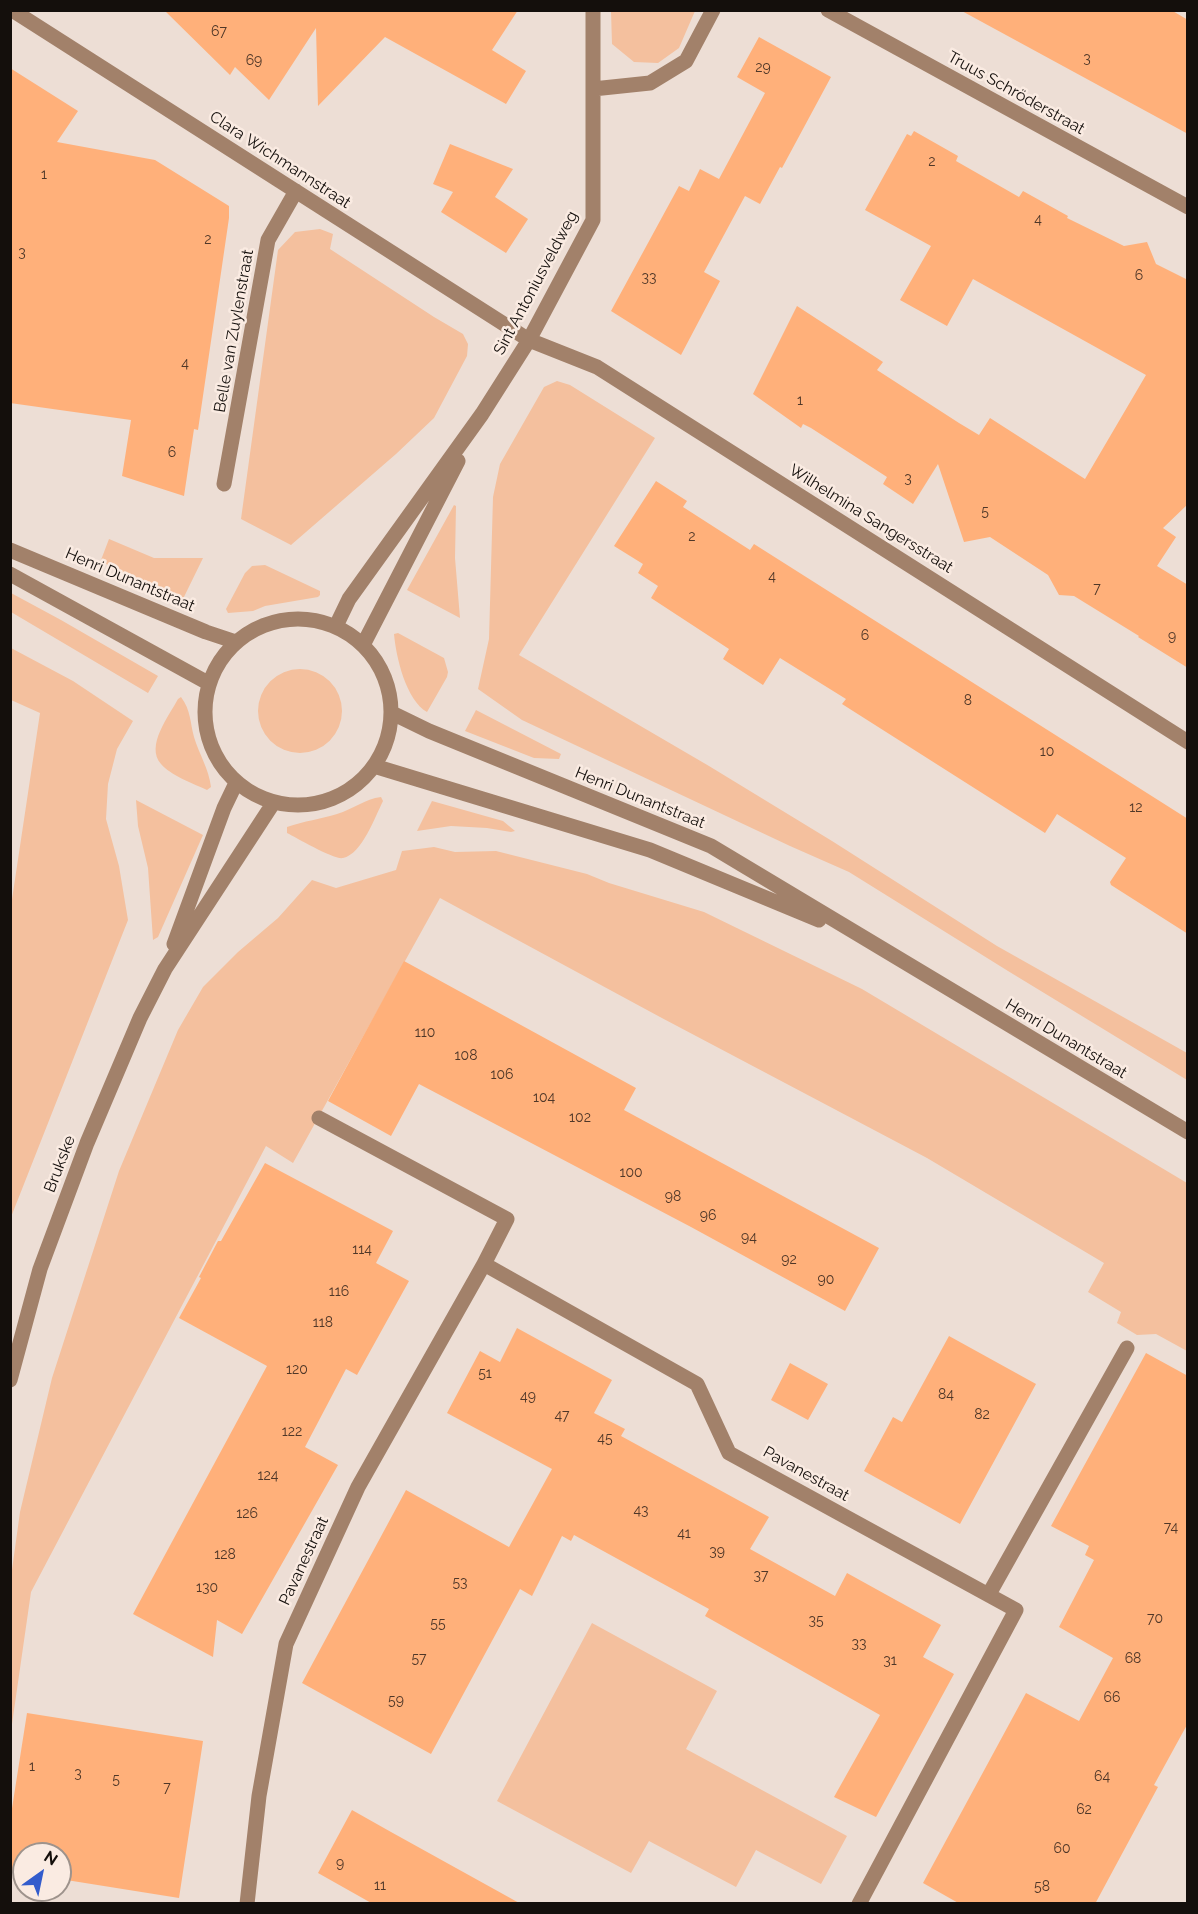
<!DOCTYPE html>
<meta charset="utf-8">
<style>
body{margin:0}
#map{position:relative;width:1198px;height:1914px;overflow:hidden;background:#edded5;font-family:Raleway,sans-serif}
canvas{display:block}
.frame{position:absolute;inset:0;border:12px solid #140f0c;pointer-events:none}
.north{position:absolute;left:12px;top:1842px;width:60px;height:60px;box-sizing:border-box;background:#faebe2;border:2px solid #9e938c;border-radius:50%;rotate:33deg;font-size:16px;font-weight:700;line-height:24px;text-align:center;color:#140f0c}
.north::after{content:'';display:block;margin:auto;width:21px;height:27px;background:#335ccc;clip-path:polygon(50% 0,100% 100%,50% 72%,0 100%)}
</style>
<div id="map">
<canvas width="1198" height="1914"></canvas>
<div class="frame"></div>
<div class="north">N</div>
</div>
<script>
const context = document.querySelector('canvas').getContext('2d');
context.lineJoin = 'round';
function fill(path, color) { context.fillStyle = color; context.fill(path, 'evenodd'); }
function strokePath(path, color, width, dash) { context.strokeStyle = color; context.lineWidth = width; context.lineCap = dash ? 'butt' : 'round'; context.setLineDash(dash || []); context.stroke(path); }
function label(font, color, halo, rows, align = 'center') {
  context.font = font + ' Raleway,sans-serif'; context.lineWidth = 5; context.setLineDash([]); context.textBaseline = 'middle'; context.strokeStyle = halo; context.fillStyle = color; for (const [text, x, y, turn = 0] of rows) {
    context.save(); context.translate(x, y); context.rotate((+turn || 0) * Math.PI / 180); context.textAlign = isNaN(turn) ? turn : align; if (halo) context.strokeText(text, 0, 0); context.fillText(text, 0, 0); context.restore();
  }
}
fill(new Path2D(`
 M611,11V10L695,11L679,48L658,63L634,62L612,44Z
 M320,229L333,234L330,249L434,317L463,334L468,344L467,356L434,418L396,454L291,545L241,519L278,250L295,232Z
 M557,381L570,385L655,438L519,655L709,766L832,841L997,946L1187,1053V1080L1008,971L849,872L790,846L522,720L478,689L489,639L493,497L500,464L544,387Z
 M454,505L456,506L455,558L460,618L407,590Z
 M109,539L154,558H203L182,601L133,584L101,560Z
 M265,565L320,591V595L318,597L265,606L253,611L228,613L226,609L245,573L252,566Z
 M11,593L61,620L158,676L148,693L11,612Z
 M398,633L444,658L448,672L447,677L427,712C406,700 396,657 394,634Z
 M11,648L73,681L133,721L117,749L108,784L106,819L119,866L128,920L11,1217V906L40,713L11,700Z
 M258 711a42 42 0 1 1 84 0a42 42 0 1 1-84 0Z
 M181,697C191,710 190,723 194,737C199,754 209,769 211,787L207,790C194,784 170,775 161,764C145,746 169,716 178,699Z
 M476,710L561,754L559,759L534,758L465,731Z
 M381,797L383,801C375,817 362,854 343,858C334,860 297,838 287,833V827C304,821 321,819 337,814C353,809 365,799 381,797Z
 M136,800L203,835L158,937L153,940L148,868L138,826Z
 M432,801L503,821L515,831L511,832L487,828L451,826L417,831Z
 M434,847L455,852L496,851L587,874L609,883L704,912L862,989L1187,1183V1351L1156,1334L1137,1335L1117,1323L1121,1312L1088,1292L1104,1263L927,1158L660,1017L440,898L293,1163L266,1146L31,1592L11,1731V1577L20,1512L52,1378L119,1171L178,1030L203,987L238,952L278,918L312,880L336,888L396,870L402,851Z
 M592,1623L717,1691L686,1749L847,1836L821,1884L756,1850L736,1887L649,1841L631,1873L497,1801Z`), '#f4c09e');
fill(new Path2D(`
 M164,10H518L492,50L526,71L506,104L385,37L318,106L316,28L269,100L235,67L230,75Z
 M960,10H1171L1188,20V134Z
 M759,37L831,77L782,168L780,167L760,204L745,196L704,272L720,281L681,355L611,311L679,186L689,191L700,169L719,179L765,93L737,77Z
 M10,68L78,111L57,142L155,160L229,206V218L198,430L194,429L184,496L122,476L131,420L10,403Z
 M914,131L958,156L956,161L1019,197L1023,191L1068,216L1067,218L1124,246L1147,242L1156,264L1188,280V504L1163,528L1176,537L1157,566L1188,585V668L1138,637L1139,636L1074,596L1059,595L1048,575L990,537L964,542L938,464L913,504L883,484L887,477L811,428L803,424L801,428L753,394L797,306L883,362L877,370L959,423L979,435L990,418L1085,479L1146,375L973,279L947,326L900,300L931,246L865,210L907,134L911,136Z
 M450,144L513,169L495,197L528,219L506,253L441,212L453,192L433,184Z
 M656,481L687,501L683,507L750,550L754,544L1188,819V934L1111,885L1110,882L1126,858L1057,814L1045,833L842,704L846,699L780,658L763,685L723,659L729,649L651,598L658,586L638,573L643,564L614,546Z
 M404,961L636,1088L624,1110L879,1248L845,1311L691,1227L419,1084L391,1136L328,1101Z
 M265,1163L393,1231L376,1263L409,1281L357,1375L346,1369L305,1447L338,1465L242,1634L217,1620L213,1657L133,1614L267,1366L179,1318L201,1278L199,1277L218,1241H221Z
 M517,1328L612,1380L594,1413L625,1429L621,1436L769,1517L750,1549L835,1596L847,1573L941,1625L923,1657L954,1674L876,1817L834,1797L880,1715L705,1616L709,1609L574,1535L571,1541L562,1536L532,1596L520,1589L431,1754L302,1683L406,1490L509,1547L552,1469L447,1413L480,1351L500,1362Z
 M949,1336L1036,1384L960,1524L864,1471L893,1417L902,1422Z
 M1146,1353L1188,1376V1723L1154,1785L1158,1787L1095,1904H960L923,1883L1026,1693L1079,1721L1113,1658L1059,1627L1094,1560L1085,1555L1089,1546L1051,1526Z
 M790,1363L828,1384L808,1420L771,1400Z
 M27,1713L203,1741L179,1898L60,1879V1854H24V1874L10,1872V1821Z
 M352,1810L391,1832L521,1904H373L318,1873Z`), '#ffb07a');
strokePath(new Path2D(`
 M12,10L529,340L597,367L1188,742
 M828,10L1188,207
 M593,89L650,83L686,61L713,10
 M224,484L268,240L296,191
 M10,550L206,632L236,642
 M10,574L208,683
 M205 712a93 93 0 1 1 186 0a93 93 0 1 1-186 0Z
 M336,626L349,599L482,414L529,340L593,220V10
 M363,645L458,461
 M392,713L429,731L711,846L1188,1132
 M374,766L650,850L819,920
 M174,944L224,808L236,783
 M319,1118L507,1219L484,1264
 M10,1380L40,1269L87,1143L140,1018L165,969L274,802
 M989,1594L1127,1348
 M247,1904L259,1796L286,1644L358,1487L484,1264L697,1384L729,1453L1016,1610L859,1904`), '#a2816a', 15);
label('14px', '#4f3728', null, [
 ["67",219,32],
 ["3",1087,59],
 ["69",254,61],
 ["29",763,68],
 ["2",932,162],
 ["1",44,175],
 ["4",1038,220],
 ["2",208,240],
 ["3",22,253],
 ["6",1139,276],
 ["33",649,278],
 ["4",185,364],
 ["1",800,401],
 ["6",172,453],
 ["3",908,479],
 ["5",985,512],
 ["2",692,537],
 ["4",772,577],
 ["7",1097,589],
 ["6",865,636],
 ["9",1172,637],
 ["8",968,701],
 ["10",1047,752],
 ["12",1136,808],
 ["110",425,1033],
 ["108",466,1056],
 ["106",502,1075],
 ["104",544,1098],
 ["102",580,1118],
 ["100",631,1173],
 ["98",673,1197],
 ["96",708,1216],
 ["94",749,1238],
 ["114",362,1250],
 ["92",789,1260],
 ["90",826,1280],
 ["116",339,1292],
 ["118",323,1323],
 ["120",297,1370],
 ["51",485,1374],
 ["84",946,1395],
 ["49",528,1397],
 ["82",982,1415],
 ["47",562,1416],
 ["122",292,1432],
 ["45",605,1439],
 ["124",268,1476],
 ["43",641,1511],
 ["126",247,1514],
 ["74",1171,1528],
 ["41",684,1534],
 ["39",717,1552],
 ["128",225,1555],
 ["37",761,1576],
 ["53",460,1583],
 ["130",207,1588],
 ["70",1155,1619],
 ["35",816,1621],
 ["55",438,1624],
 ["33",859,1644],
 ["57",419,1659],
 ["68",1133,1659],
 ["31",890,1661],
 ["66",1112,1698],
 ["59",396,1701],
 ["1",32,1767],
 ["3",78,1774],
 ["64",1102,1777],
 ["5",116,1780],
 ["7",167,1788],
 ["62",1084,1810],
 ["60",1062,1849],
 ["9",340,1864],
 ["11",380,1886],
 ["58",1042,1887]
]);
label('16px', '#140f0c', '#faebe2', [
 ["Truus Schröderstraat",1016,93,29],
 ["Clara Wichmannstraat",280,160,33],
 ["Sint Antoniusveldweg",536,283,-62],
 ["Belle van Zuylenstraat",234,331,-80],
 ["Wilhelmina Sangersstraat",871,519,32],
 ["Henri Dunantstraat",130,580,23],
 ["Henri Dunantstraat",640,798,22],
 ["Henri Dunantstraat",1066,1039,31],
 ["Brukske",60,1164,-69],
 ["Pavanestraat",806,1474,29],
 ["Pavanestraat",304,1561,-65]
]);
</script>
